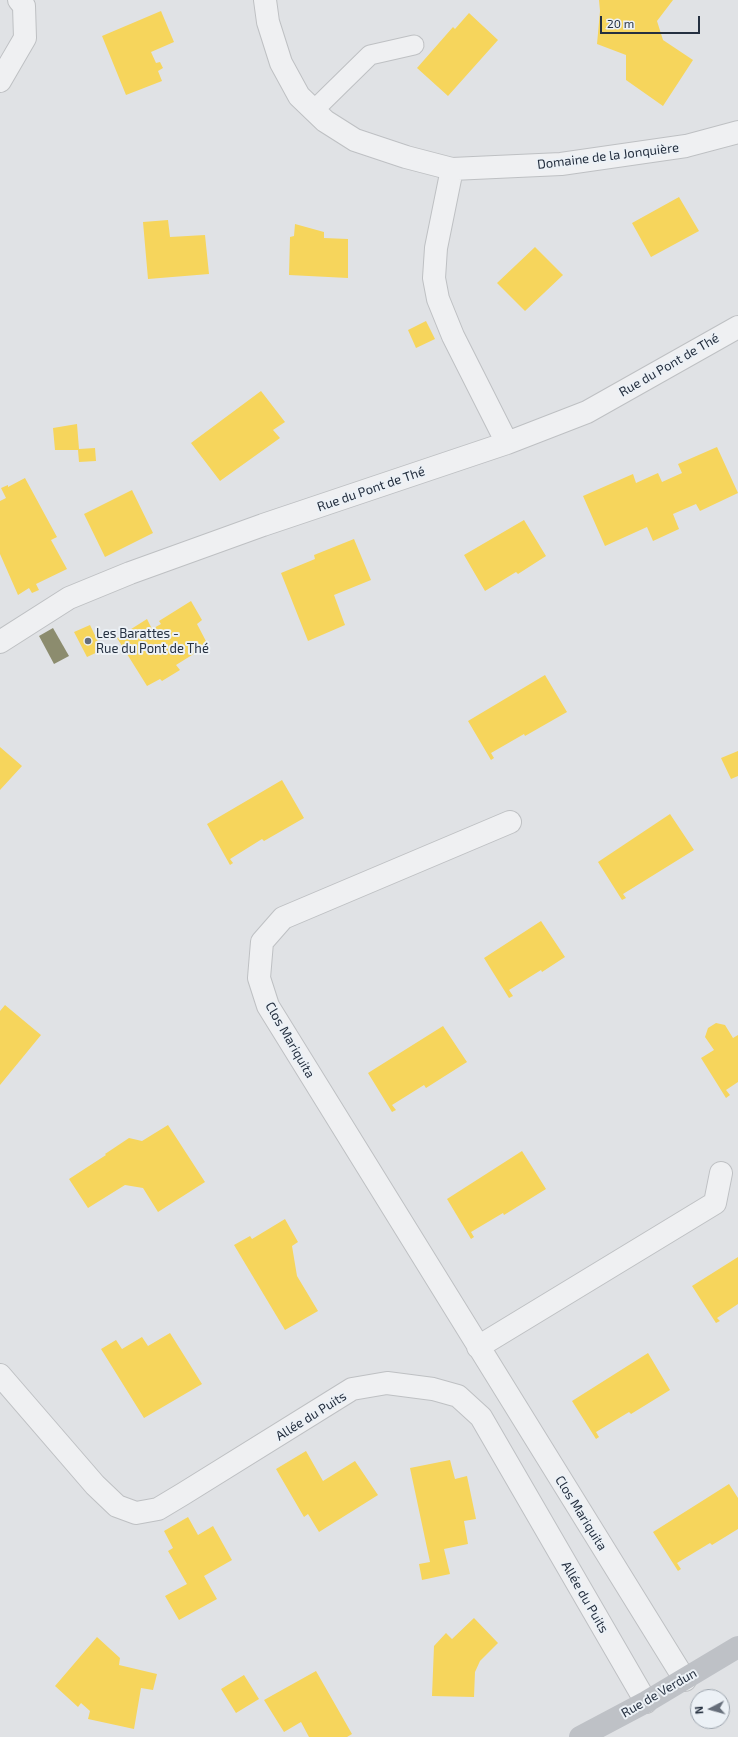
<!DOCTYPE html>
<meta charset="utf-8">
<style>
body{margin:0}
#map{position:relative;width:738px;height:1737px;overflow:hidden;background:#e0e2e5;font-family:"Exo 2",sans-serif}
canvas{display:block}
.north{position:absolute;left:690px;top:1689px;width:40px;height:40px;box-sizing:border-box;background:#ecf1f6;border:1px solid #9ca4ad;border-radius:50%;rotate:264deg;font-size:11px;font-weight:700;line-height:16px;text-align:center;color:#253040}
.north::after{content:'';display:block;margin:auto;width:14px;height:18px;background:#666e7a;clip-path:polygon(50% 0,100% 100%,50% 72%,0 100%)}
.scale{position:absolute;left:600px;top:16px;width:100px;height:18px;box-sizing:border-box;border:2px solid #253040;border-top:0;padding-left:5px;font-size:12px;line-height:14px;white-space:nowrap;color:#253040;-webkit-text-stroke:3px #ecf1f6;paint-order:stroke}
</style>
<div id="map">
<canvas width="738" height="1737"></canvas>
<div class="north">N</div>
<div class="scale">20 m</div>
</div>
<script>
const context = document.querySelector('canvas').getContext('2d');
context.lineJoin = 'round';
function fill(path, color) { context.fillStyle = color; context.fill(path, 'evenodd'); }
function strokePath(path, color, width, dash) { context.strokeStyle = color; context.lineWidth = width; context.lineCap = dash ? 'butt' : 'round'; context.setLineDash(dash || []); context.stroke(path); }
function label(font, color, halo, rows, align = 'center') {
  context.font = font + ' "Exo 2",sans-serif'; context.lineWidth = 4; context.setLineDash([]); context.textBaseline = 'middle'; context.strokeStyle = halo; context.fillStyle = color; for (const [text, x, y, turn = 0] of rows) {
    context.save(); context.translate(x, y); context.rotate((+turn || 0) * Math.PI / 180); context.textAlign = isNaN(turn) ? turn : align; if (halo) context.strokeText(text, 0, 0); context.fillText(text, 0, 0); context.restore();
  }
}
fill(new Path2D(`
 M599,0H673L657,21L663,40L693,60L663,106L626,80V55L597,44L600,11Z
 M161,11L174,42L151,52L156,63L160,62L163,68L158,71L162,81L126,95L102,36Z
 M469,13L498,40L448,96L417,68L453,27L455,29Z
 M679,197L699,231L651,257L632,223Z
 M168,220L170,237L205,235L209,274L148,279L143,222Z
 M295,224L324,232V238L348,239V278L289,275L290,237L294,236Z
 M535,247L563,275L525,311L497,283Z
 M426,321L435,339L416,348L408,330Z
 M261,391L285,422L273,430L280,438L220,481L191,443Z
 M77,424L79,449L95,448L96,461L79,462L78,450H55L53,428Z
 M717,447L738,493L700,511L696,504L673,514L679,529L653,541L647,527L605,546L583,496L633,474L636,483L658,473L662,482L682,473L678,464Z
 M25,478L57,537L51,540L67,569L36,584L39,590L32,593L29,588L18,595L0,554V501L6,498L1,488L8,485V487Z
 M132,490L153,533L105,557L84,514Z
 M524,520L546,556L518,574L516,572L485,591L464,555Z
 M354,539L371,580L334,595L345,625L308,641L281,573L315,559L314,555Z
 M191,601L202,620L197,624L208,645L176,665L180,670L162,681L160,679L147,686L117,638L147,619L152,629L161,624L159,621Z
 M90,625L102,650L87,657L74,632Z
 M545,675L567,712L525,736L524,734L491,753L494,758L491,760L468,721Z
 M0,747L22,766L0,790Z
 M738,751V776L731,779L721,758Z
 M282,780L304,818L264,841L262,839L230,859L233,863L230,865L207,824Z
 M670,814L694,850L623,894L626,898L622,900L598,862Z
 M541,921L565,957L542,972L541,970L509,990L513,996L509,998L484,958Z
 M5,1005L41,1035L0,1085V1011Z
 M716,1023L725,1025L733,1038L738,1035V1082L726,1090L730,1095L726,1098L701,1058L714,1050L705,1037L708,1028Z
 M443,1026L467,1062L426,1088L424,1085L392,1105L396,1110L392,1112L368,1073Z
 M168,1125L205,1182L158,1212L143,1188L125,1185L88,1208L69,1179L106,1155L105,1154L129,1138L142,1141Z
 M522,1151L546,1189L504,1215L503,1213L471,1232L474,1237L471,1239L447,1199Z
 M285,1219L298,1242L292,1246L297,1276L318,1311L285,1330L234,1245L250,1236L252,1239Z
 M738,1257V1304L717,1318L720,1321L716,1323L692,1286Z
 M170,1333L202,1384L144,1418L101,1349L116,1340L122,1349L142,1337L148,1346Z
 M648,1353L670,1390L631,1414L629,1412L596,1432L599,1437L596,1439L572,1401Z
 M306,1451L323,1481L355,1461L378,1495L319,1532L308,1514L304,1517L276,1469Z
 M450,1460L455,1479L467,1476L476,1519L464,1521L468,1544L444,1549L450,1574L422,1580L419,1564L430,1562L410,1468Z
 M729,1484L738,1498V1529L712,1545L710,1543L677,1563L681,1569L678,1571L653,1532Z
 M188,1517L198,1535L213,1526L232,1560L204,1576L217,1599L179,1620L165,1596L187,1584L168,1551L173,1548L164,1531Z
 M474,1618L498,1643L480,1661L475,1672L474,1697L432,1696L434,1646L446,1633L452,1639Z
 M97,1637L120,1658L119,1665L157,1674L153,1690L141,1688L134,1729L88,1719L90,1711L81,1703L78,1707L55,1686Z
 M316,1671L352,1734L347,1737H309L301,1722L284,1732L264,1700Z
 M244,1675L259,1699L236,1713L221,1689Z`), '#f6d55c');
fill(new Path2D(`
 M53,628L69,656L54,664L39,636Z`), '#8c8c6e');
const lane = new Path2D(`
 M314,110L370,55L414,45`);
const street = new Path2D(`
 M265,0L268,22L281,63L299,96L325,121L355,140L406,157L452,169L561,164L686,146L738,132
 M0,81L25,38L24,6L19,0
 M452,169L436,248L434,278L438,299L453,336L507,443
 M0,642L69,598L130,573L263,525L507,443L587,412L738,327
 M510,822L283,918L262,942L259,978L268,1006L685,1680
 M478,1347L715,1203L721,1173
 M0,1375L95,1485L117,1506L136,1513L158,1509L183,1494L352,1389L387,1383L433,1389L458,1396L481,1417L646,1702`);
strokePath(lane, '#bec0c3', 21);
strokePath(street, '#bec0c3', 24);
strokePath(lane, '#eff0f2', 19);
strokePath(street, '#eff0f2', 22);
strokePath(new Path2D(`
 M580,1737L646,1702L738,1647`), '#bec1c6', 22);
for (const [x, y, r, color] of [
 [88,641,4,"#666e7a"]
]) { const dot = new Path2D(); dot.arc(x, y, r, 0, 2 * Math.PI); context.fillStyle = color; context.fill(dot); strokePath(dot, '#ecf1f6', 1.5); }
label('13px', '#253040', '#ecf1f6', [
 ["Domaine de la Jonquière",608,156,-7],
 ["Rue du Pont de Thé",669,365,-30],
 ["Rue du Pont de Thé",371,489,-19],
 ["Clos Mariquita",290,1040,60],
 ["Allée du Puits",311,1416,-32],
 ["Clos Mariquita",581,1513,58],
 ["Allée du Puits",585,1597,60],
 ["Rue de Verdun",659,1693,-30]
]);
label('13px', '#253040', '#ecf1f6', [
 ["Les Barattes -",96,634],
 ["Rue du Pont de Thé",96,649]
], 'left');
</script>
